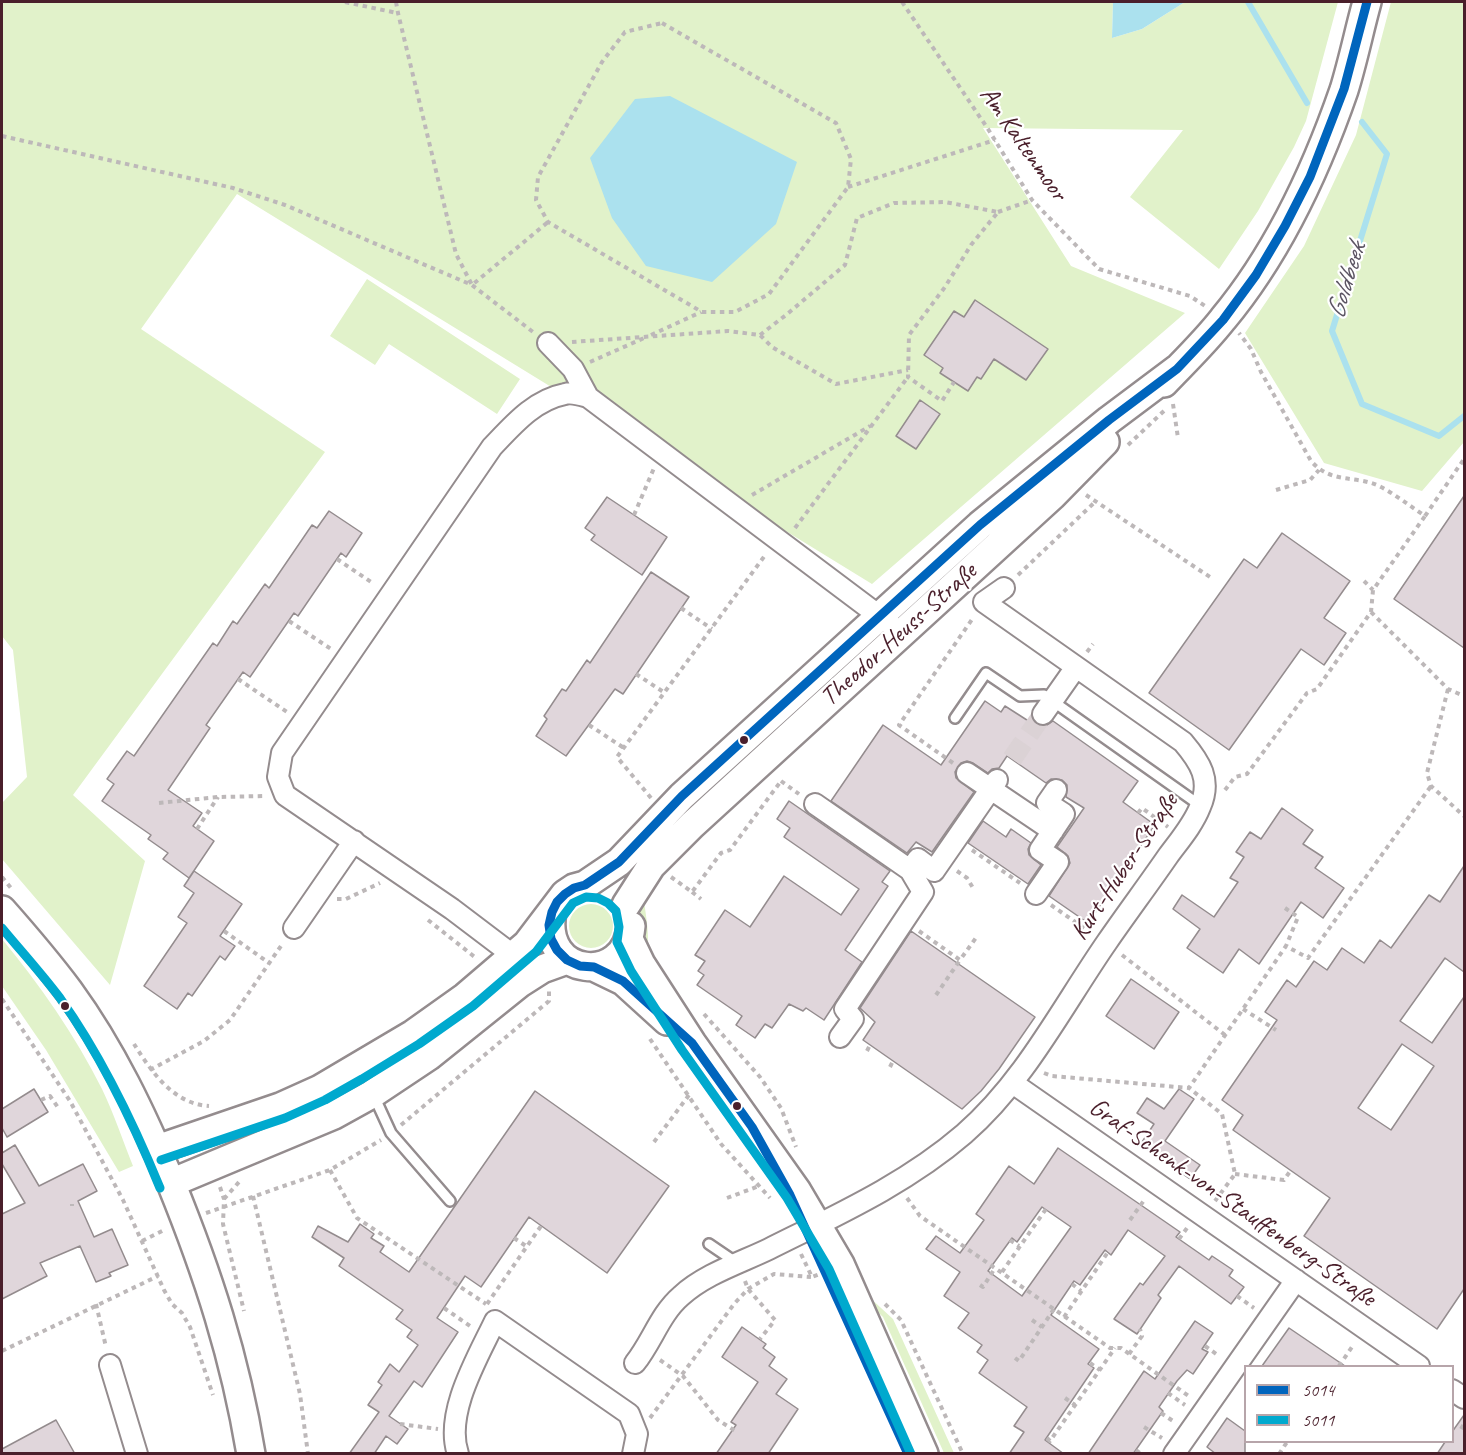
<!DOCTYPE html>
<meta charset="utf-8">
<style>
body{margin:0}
#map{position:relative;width:1466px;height:1455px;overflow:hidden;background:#fff;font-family:Caveat,sans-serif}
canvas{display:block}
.frame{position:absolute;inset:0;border:3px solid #4a1f2b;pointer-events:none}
.legend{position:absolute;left:1244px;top:1365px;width:210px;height:78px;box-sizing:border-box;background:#fff;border:2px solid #b7a5aa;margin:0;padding:8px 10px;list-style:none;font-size:18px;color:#4a1f2b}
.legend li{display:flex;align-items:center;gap:12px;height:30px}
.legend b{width:30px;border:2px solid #b7a5aa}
</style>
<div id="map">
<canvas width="1466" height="1455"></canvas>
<div class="frame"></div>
<ul class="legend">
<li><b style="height:8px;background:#0065bd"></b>5014</li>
<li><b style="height:8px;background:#00a9ce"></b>5011</li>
</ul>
</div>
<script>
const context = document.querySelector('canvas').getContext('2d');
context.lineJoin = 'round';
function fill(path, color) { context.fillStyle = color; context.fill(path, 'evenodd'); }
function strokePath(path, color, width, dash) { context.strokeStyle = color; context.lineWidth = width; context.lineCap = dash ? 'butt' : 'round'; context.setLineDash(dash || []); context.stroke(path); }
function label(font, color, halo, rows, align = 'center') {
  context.font = font + ' Caveat,sans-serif'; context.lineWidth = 4.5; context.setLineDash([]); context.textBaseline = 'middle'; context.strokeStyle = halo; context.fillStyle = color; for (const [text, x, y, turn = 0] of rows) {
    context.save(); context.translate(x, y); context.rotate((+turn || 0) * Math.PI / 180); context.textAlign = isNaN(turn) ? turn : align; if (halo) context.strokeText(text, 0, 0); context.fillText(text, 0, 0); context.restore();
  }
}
fill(new Path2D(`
 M2,2H1113L1112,38L1142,29L1185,2H1338L1306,121L1294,147L1258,211L1219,269L1130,197L1183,130L983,128L1071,266L1185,313L872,584L237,194L141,329L325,452L73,795L145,861L110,985L2,859V803L27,777L13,650L2,636Z
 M1391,2H1464V442L1422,491L1324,463L1245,333L1304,246L1356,135Z
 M367,279L520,379L497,414L389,344L375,365L330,336Z
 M643,895C645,910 652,945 645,957L636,904Z
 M569 926a22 22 0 1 1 44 0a22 22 0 1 1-44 0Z
 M2,939C40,985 75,1035 102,1089C114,1114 123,1141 133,1166L119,1172L46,1050L2,986Z
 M861,1296H868L893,1319L954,1453H944L883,1317Z`), '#e1f2ca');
fill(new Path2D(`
 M1113,2H1185L1142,29L1112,38Z
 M670,96L797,162L776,224L712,282L646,266L612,218L590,158L635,99Z`), '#abe1ee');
strokePath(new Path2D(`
 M1248,2L1307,103
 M1362,122L1387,154L1332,331L1362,404L1439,436L1464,416`), '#abe1ee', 6);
const building = new Path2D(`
 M975,300L1048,349L1026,380L994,359L981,379L977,377L968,391L940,373L943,368L924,355L954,311L964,317Z
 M920,400L940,414L916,449L896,436Z
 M1464,496V648L1394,599Z
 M607,497L667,537L642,575L591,540L595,535L585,528Z
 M329,511L362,533L346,557L341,553L298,616L294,613L250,677L243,672L206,725L210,728L168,790L202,813L193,826L214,841L189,878L163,859L168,853L148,839L151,835L102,801L114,784L107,779L127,751L134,756L213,643L217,646L233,621L237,624L265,584L269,588L312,525L317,528Z
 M1282,533L1350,581L1324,618L1346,633L1324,665L1301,649L1229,750L1149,693L1244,559L1257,568Z
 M651,572L689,597L623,694L615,689L566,756L536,736L547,719L544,716L562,689L566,691L587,660L590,663Z
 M985,701L1001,712L1005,706L1030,722L1032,719L1041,726L1047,725L1053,721L1138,781L1123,802L1155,825L1088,923L1049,896L1070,863L1068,856L1057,847L1084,808L1066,797L1067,785L1062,780L1051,779L1046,783L1007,756L999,768L992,769L988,773L973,763L967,761L961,763L955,772L956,778L974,792L932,852L916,842L907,853L831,801L883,725L941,765Z
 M789,801L890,871L882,882L888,886L845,950L862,962L824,1020L806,1008L803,1011L789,1004L772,1028L765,1024L755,1038L736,1025L742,1016L697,985L704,975L698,971L705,961L695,955L725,910L750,927L784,876L841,915L859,889L784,837L790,828L777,819Z
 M1282,808L1313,830L1303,844L1323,857L1315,868L1344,888L1323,918L1301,902L1259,964L1239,949L1223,973L1187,948L1200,929L1173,909L1182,895L1214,917L1238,882L1230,878L1244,857L1236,852L1250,832L1261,839Z
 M983,821L1006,837L1011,829L1031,843L1028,849L1029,855L1041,865L1028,884L968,843Z
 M1464,866V972L1445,958L1400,1021L1432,1043L1464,997V1289L1437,1329L1304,1236L1330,1198L1233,1130L1243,1115L1222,1100L1277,1020L1265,1012L1287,980L1296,987L1314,961L1327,970L1342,948L1364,963L1380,940L1391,948L1429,895L1440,902ZM1402,1044L1434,1066L1391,1130L1358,1108Z
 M194,871L242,904L220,936L235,946L225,960L220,956L192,996L188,993L177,1009L144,986L187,923L178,917L194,893L184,886Z
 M911,931L1035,1017L999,1069L981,1091L962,1109L863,1040L875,1022L860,1008Z
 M1131,979L1179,1012L1154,1049L1106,1016Z
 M34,1089L48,1112L7,1137L2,1128V1109Z
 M1179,1089L1194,1099L1165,1141L1200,1165L1190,1179L1140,1145L1154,1124L1137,1113L1147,1098L1164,1109Z
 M535,1091L669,1186L607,1273L529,1217L481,1287L465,1276L437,1318L458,1332L422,1387L414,1381L389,1416L408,1429L397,1444L386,1436L374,1454H349L379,1412L368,1405L382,1385L378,1382L390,1364L399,1372L418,1345L407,1337L412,1330L396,1319L403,1310L339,1266L344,1258L312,1237L318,1226L348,1242L360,1224L374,1234L371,1238L384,1246L380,1252L409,1272Z
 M15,1145L39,1186L83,1164L97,1191L78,1201L94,1237L112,1229L128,1265L109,1273L111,1276L96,1282L80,1246L40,1263L47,1276L2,1299V1214L25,1203L2,1164V1153Z
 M1058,1148L1180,1232L1176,1237L1209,1260L1212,1256L1233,1270L1229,1276L1244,1287L1231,1304L1179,1266L1158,1295L1161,1298L1137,1334L1114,1319L1140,1283L1143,1285L1165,1256L1128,1230L1111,1255L1105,1250L1080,1285L1074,1281L1051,1315L1099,1349L1088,1364L1094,1368L1045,1440L1064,1454H1009L1024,1432L1014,1426L1027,1407L979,1373L988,1360L977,1352L982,1345L958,1328L969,1313L944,1296L960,1272L926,1249L936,1236L960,1253L984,1220L976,1214L1009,1166L1034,1184ZM1042,1207L1071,1227L1022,1296L988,1271L1012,1238L1017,1242Z
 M1195,1321L1213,1333L1202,1349L1208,1352L1193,1374L1187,1370L1177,1381L1159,1407L1163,1411L1133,1454H1088L1144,1371L1155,1379Z
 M742,1327L766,1344L763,1348L775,1357L769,1366L787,1379L776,1394L798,1409L768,1454H716L736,1425L731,1422L758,1382L722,1357Z
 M1289,1328L1345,1366H1262Z
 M1464,1415V1454H1437L1445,1442H1452V1432Z
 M1227,1418L1245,1431V1454H1216L1207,1447Z
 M56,1420L75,1454H2V1449Z`);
fill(building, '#e0d6db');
strokePath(building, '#948c8e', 1.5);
strokePath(new Path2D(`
 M1012,759L1043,714`), '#dbd2d5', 20, [20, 10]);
const lane = new Path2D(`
 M955,718L986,673L1020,696L1044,695L1201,806
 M374,1096L391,1133L450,1201
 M709,1244L737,1263`);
const street = new Path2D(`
 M548,343L573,369L588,397L890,624
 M1043,714L1076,667
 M967,773L1053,831
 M815,804L910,870L923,892L845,1009L853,1019L840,1037
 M910,870L918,859L934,871L997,780
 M1036,894L1058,862L1040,850L1064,814L1047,803L1056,790
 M294,928L354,841
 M514,956L452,909L285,795L278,777L282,753L492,447C513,425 534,400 565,394C572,392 581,395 588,397
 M1014,1084L1419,1366
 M635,1363C652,1342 660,1314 681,1296C705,1274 740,1263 769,1249C837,1215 906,1184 964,1134C1025,1081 1062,1007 1107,942C1127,913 1148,885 1168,856C1179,841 1193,825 1200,807C1212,780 1200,762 1183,742L984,602L1004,588
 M110,1365L137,1454
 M1452,1390L1464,1398
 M458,1454C444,1413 478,1357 495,1321L629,1414L637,1434L633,1454
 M1174,1454L1296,1280`);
const secondary = new Path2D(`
 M1164,383C1184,362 1205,342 1223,319C1278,253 1316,171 1344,90C1353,61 1359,31 1367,2
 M626,905L651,866L692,825L1052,496L1105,442
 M2,910C25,936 48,963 69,991C112,1050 143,1116 171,1183C208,1274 235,1357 251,1454
 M552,912C540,978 626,986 631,926
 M629,939L641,964L692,1043L797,1191L840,1264L924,1454
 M594,967L623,981L667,1021
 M157,1149L280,1107L320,1089L413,1034L465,997L527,944L565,894L574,888L585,885L619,862L682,796L980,525L1109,420L1177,369
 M171,1183L334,1115L372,1094L429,1056L520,983L542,969L567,960`);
strokePath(lane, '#948c8e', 14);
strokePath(street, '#948c8e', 24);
strokePath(secondary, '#948c8e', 32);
strokePath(new Path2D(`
 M345,2L397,13
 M396,2L398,13L456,254L472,285L548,222
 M902,2L988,129L1032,200L1099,269L1190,296L1205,306
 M662,23L836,123L851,159L848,187L769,294L735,312H702L548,222L536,200L538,177L602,62L625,32Z
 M2,136L233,188L285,205L472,285L533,332
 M848,187L995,140
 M998,212L1032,200
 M651,335L701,312
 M760,335L786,315L845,265L857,218L894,203L945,202L998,212L971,245L945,287L909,335L908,377L942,401L954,382
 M572,342L728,331L760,335L772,347L836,384L908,370
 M590,362L644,338
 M1173,404L1178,438
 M1128,445L1166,409
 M1276,490L1310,480L1319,470
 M752,495L870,426
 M1086,495L1213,579
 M634,515L654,468
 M1425,516L1464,459
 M795,528L908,377
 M337,559L374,584
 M1018,575L1096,501
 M1364,581L1373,590
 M681,608L712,629
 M1371,612L1448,689L1464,696
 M289,621L331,649
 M1087,652L1093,644
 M636,674L665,693
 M238,679L287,712
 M1448,689L1427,773L1431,786L1464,816
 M589,725L624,748
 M953,763L899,725L973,618
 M781,781L799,794
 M1225,790L1235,777L1247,774L1307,693L1317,689L1371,612L1373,590L1425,516C1410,506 1396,495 1381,487C1356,474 1332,485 1311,461L1261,372L1251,349L1239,333
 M651,798L617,757L766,554
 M159,803L218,797L266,796
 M1138,813L1142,808L1168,827
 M197,829L218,797
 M972,850L1020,883
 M957,871L967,878L973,888
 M2,877L11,888
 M671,877L692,892L721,853L730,850L781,781
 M692,892L701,899
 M337,899H346L380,883
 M1051,905L1091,933
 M1285,908L1298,917L1286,946
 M428,920L476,958
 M224,931L269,963
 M919,931L960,960L978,935
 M1122,955L1225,1035
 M936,995L960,960
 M2,999L70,1101L123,1200L164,1290L172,1304L182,1313L190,1327L213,1395
 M1243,1009L1276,1030
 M704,1014L760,1077L781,1108L796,1147
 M650,1039L721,1144L770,1198
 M134,1044C151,1071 173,1104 209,1106
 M867,1051L870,1045
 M890,1067L893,1061
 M150,1070L204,1041L230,1020L283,943
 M1044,1073L1052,1076L1189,1088
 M41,1100L50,1096L59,1109
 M401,1125L549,1001V991
 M654,1142L689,1095
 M330,1170L357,1218L486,1304
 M1235,1174L1284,1180L1291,1170
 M220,1187L224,1199L223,1224L244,1311
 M253,1196L300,1394L308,1454
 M727,1198L759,1186
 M907,1198L920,1216L1110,1348H1121L1190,1397
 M224,1199L239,1182
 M1215,1201L1235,1174L1222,1114L1189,1088L1286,946L1308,958L1431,786
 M72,1204V1206
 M206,1213L330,1170L381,1140
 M1130,1220L1145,1199
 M514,1238L526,1246
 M1179,1239L1187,1228
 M1010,1240L1019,1246
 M142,1241L166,1229
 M801,1254L812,1277L820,1274
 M1002,1272L1046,1209
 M745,1281L748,1289L775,1320L760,1339
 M1072,1284L1081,1291
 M980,1285L983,1287L995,1268
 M1237,1296L1254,1308
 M96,1304L106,1347
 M487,1304L541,1226
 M885,1304L901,1320L963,1454
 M444,1308L470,1326
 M1064,1317L1108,1252
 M1032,1320L1042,1327
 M1205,1346L1219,1356
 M2,1351L158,1276
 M1129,1354L1142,1336L1140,1329
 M1015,1358L1019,1361L1054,1309
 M660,1360L683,1376L718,1420L737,1432
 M1090,1363L1100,1370
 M1339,1366L1354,1344
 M1168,1393L1185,1405
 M1065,1398L1075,1405
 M1161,1413L1173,1421
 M650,1418L734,1304L748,1289L774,1274L811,1277
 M400,1424L438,1429
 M1144,1427L1162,1438
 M1461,1429L1464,1424
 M1047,1438L1050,1441L1115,1348
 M1136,1450L1141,1454
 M1279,1454L1287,1442`), '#bdb8b9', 4, [4.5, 4.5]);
strokePath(lane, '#fff', 9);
strokePath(street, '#fff', 20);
strokePath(secondary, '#fff', 27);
strokePath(new Path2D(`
 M908,1454L790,1195L752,1127L692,1043L623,981L594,967L580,966L567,960L557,950L551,939L549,925L552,912L557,902L565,894L574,888L585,885L619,862L682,796L980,525L1109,420L1177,369L1223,320L1256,275L1285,226L1310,177L1344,89L1367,2`), '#0065bd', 9);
strokePath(new Path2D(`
 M2,928C21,951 42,974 60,998C102,1057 133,1122 160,1188
 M161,1160L285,1118L325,1100L362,1079L419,1044L473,1006L536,952L573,903L586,897L598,898L608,903L616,911L619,927L617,942L631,971L682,1050L787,1198L829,1269L911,1454`), '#00a9ce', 9);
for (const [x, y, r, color] of [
 [744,740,5,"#4a1f2b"],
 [65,1006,5,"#4a1f2b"],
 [737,1106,5,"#4a1f2b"]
]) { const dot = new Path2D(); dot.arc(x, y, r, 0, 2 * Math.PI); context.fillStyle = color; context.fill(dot); strokePath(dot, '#fff', 2); }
label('26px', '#4a1f2b', '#fff', [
 ["Am Kaltenmoor",1023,144,55],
 ["Theodor-Heuss-Straße",899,635,-42],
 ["Kurt-Huber-Straße",1125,867,-56],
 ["Graf-Schenk-von-Stauffenberg-Straße",1232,1203,35]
]);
label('italic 27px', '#5c5563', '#fff', [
 ["Goldbeek",1347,281,-73]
]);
</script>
